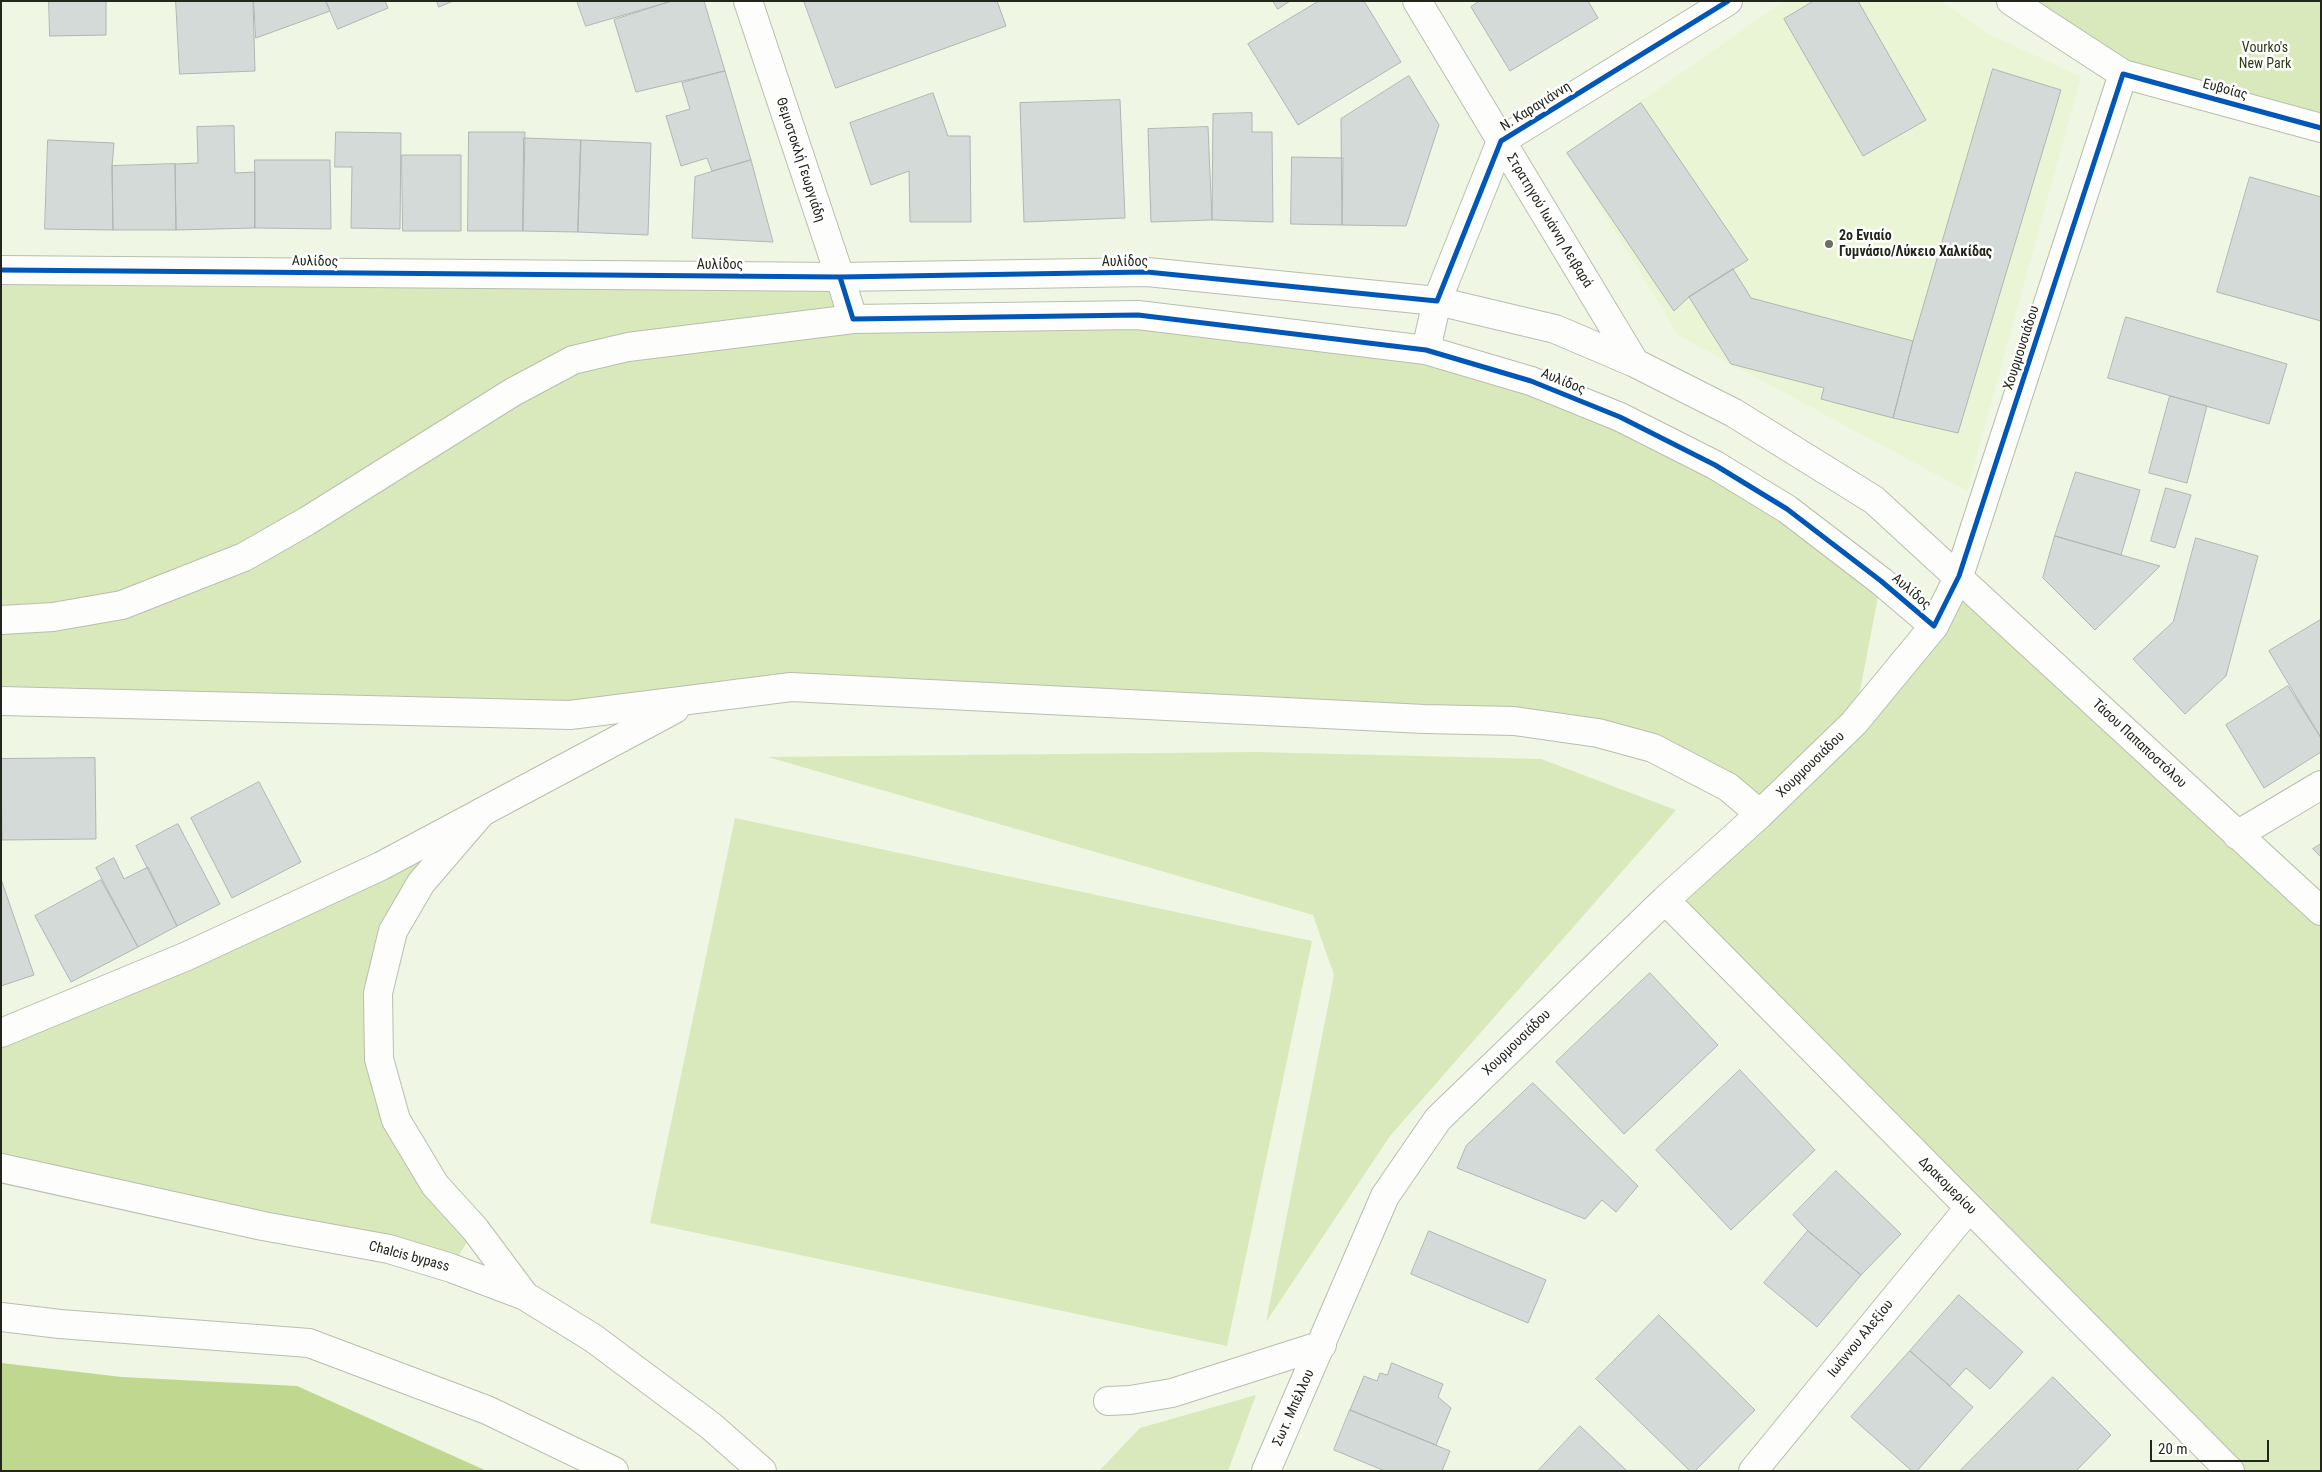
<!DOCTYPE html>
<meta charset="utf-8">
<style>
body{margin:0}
#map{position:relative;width:2322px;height:1472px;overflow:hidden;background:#eff6e3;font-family:"Roboto Condensed",sans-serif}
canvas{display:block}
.frame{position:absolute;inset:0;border:2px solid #23271b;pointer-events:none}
.scale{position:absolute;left:2150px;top:1440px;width:119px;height:22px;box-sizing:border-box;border:2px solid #23271b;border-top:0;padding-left:6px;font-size:15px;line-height:18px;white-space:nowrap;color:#23271b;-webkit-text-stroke:4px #fff;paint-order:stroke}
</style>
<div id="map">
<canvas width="2322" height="1472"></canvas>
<div class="frame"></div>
<div class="scale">20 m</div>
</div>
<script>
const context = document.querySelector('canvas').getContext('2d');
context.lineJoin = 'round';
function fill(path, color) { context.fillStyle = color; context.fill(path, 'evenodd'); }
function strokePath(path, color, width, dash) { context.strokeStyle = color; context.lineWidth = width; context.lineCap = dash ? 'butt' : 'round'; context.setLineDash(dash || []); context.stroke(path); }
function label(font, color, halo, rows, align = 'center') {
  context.font = font + ' "Roboto Condensed",sans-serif'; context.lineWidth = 5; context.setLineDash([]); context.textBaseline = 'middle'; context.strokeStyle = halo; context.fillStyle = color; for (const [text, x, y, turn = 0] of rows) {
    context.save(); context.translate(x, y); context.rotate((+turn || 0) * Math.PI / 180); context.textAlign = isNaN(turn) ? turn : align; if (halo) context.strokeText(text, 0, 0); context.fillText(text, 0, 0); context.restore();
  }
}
fill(new Path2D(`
 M1784,1H1942L1987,33L2081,77L1967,491L1679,336L1567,153Z`), '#eaf5d6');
fill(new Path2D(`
 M2026,1H2321V128L2123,74Z
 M1,270L840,277L853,319L1138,315L1426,350L1620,417L1881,581L1854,722L1959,576L2321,911V1471H2230L1665,900L1760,814L1598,733L791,687L688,701H1Z
 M1256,752L1541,759L1676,810L1390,1136L1266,1322L1334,975L1313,915L768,757Z
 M482,812L422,883L378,993L396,1120L475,1229L451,1268L1,1168V1033Z
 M735,818L1312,941L1227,1346L650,1223Z
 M1256,1395L1228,1471H1099L1140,1428Z`), '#d9e9bb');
fill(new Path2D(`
 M1,1363L122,1377L297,1386L487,1471H1Z`), '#c0d78f');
const building = new Path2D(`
 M49,1H106V35L50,36Z
 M176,1H253L255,71L180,74Z
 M254,1H326L330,11L256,38Z
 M326,1H385L388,8L338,29Z
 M437,1H453L439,7Z
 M577,1H672L586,26Z
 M672,1H704L725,71L636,92L614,20Z
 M804,1H997L1006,26L836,88Z
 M1273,1H1290L1278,9Z
 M1319,1H1364L1401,62L1298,125L1248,44Z
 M1480,1H1588L1598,18L1510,71L1471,7Z
 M1814,1H1858L1926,120L1863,156L1784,19Z
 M1993,69L2061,90L1958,433L1893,418L1913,341Z
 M725,71L751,160L712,171L707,158L681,166L666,116L690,109L682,83Z
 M1409,76L1439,125L1406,226L1342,225L1341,119Z
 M933,93L948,136H970L971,222H910L909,171L871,185L850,123Z
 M1120,100L1125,218L1024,222L1020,103Z
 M1641,103L1748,260L1689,297L1674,311L1567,153Z
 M1252,113V132H1272L1273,222L1212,220L1213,114Z
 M234,126L235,173L255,172V228L176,230L175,164L198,163L197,127Z
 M1208,127L1212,220L1151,222L1148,129Z
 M336,132L401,133L400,229L351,228L352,167H335Z
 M469,132H525L523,231H468Z
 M524,138L581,140L578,232L523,231Z
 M48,140L114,143L112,166L113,230L45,229Z
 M581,140L651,143L648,235L578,232Z
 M402,155H461V231H403Z
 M1292,157L1343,158L1342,225L1291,224Z
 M255,160H330L331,229L255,228Z
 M751,160L773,242L692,238L695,177Z
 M175,164L176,230H113L112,166Z
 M2250,177L2321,197V321L2217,292Z
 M1733,269L1751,298L1913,341L1893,418L1821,399L1824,388L1731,364L1689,297Z
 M2126,317L2287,364L2269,424L2108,378Z
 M2170,396L2207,406L2187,483L2149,473Z
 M2076,472L2140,490L2121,555L2055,536Z
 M2166,488L2191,495L2175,548L2151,541Z
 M2055,536L2121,555L2160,566L2095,630L2043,578Z
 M2196,538L2258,556L2226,676L2185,714L2133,659L2173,622Z
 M2320,620H2321V738L2269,651Z
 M2288,686L2321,738V752L2264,788L2226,725Z
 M95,758L96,839L2,840L1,759Z
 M259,782L301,862L232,898L191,818Z
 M178,824L220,904L177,926L136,846Z
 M2321,844V857L2313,849Z
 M114,858L124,879L148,867L177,926L138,947L96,868Z
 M1,879L34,975L1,986Z
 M101,880L138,947L71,982L35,916Z
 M1650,973L1718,1045L1624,1134L1556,1062Z
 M1740,1070L1815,1150L1731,1230L1656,1150Z
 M1533,1083L1638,1186L1616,1212L1602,1200L1585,1219L1457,1168L1466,1146Z
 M1836,1171L1901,1234L1861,1275L1808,1231L1793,1215Z
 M1429,1231L1546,1280L1528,1323L1411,1274Z
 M1808,1231L1861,1275L1817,1327L1764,1283Z
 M1959,1295L2023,1352L1990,1389L1966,1368L1950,1386L1910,1351Z
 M1659,1315L1755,1410L1695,1471H1690L1596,1379Z
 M1910,1351L1973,1407L1917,1471H1912L1851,1417Z
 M1392,1363L1443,1384L1438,1397L1451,1408L1436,1445L1350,1410L1364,1376L1377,1381L1380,1373L1387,1375Z
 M2053,1377L2111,1435L2076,1471H1960Z
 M1350,1410L1450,1451L1442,1471H1385L1334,1450Z
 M1580,1426L1627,1471H1538Z`);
fill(building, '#d3dad7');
strokePath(building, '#afb6b3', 1);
const minor = new Path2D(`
 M748,1L840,277L1147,272L1437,301L1555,329L1635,363L1734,413L1874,500L2321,911
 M1417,1L1635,363
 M1,701L570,715L791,687L1424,719L1514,721L1598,733L1653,748L1728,787L1760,814
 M2237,835L2321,785
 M1665,900L2230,1471
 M1,1033L187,956L381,866L675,709
 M1,1317L60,1324L309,1343L487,1410L614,1471
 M1108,1401L1130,1400L1172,1393L1322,1345
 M1266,1471L1385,1196L1438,1119L1665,900L1760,814L1854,723L1934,626
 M1753,1471L1969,1208`);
const tertiary = new Path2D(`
 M2011,1L2123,74L2321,128
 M1,270L840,277L853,319L1138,315L1426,350L1531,381L1620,417L1715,465L1787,509L1881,581L1934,626L1959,576L2123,74
 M1426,350L1437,301L1501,141L1728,1`);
const primary = new Path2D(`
 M1,620L53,617L122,605L244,557L307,521L513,392L573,360L628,347L853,319
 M482,812L421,883L393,931L378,993L379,1059L396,1120L435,1185L475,1229L525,1296
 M1,1168L263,1226L389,1249L451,1268L525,1296L593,1338L711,1426L762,1471`);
strokePath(minor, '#b8beaf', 30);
strokePath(tertiary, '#b8beaf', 30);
strokePath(primary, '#b8beaf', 30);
strokePath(minor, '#fdfefb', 28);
strokePath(tertiary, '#fdfefb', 28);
strokePath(primary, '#fdfefb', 28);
strokePath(new Path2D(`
 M1,270L840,277L1147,272L1437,301L1501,141L1728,1
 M840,277L853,319L1138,315L1426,350L1531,381L1620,417L1715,465L1787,509L1881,581L1934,626L1959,576L2123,74L2321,128`), '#0057b8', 5);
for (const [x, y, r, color] of [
 [1829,244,5,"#6a6f61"]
]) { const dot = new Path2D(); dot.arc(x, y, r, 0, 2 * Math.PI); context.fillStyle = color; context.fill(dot); strokePath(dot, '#fff', 2); }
label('14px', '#2e3912', '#fff', [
 ["Vourko's",2265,48],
 ["New Park",2265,64]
]);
label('14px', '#23271b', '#fff', [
 ["Ευβοίας",2225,90,15],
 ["Ν. Καραγιάννη",1536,107,-32],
 ["Θεμιστοκλή Γεωργιάδη",800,160,72],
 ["Στρατηγού Ιωάννη Λειβαρά",1549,221,59],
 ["Αυλίδος",315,262,1],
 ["Αυλίδος",1125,262],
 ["Αυλίδος",720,265],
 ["Χουρμουσιάδου",2022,348,-72],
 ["Αυλίδος",1563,382,22],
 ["Αυλίδος",1911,592,41],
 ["Τάσου Παπαποστόλου",2139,744,43],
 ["Χουρμουσιάδου",1811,765,-44],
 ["Χουρμουσιάδου",1517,1043,-44],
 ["Δρακομερίου",1947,1186,45],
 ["Chalcis bypass",409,1257,15],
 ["Ιωάννου Αλεξίου",1861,1339,-51],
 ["Σωτ. Μπέλλου",1294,1408,-66]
]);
label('bold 14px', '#23271b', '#fff', [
 ["2ο Ενιαίο",1839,236],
 ["Γυμνάσιο/Λύκειο Χαλκίδας",1839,252]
], 'left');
</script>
